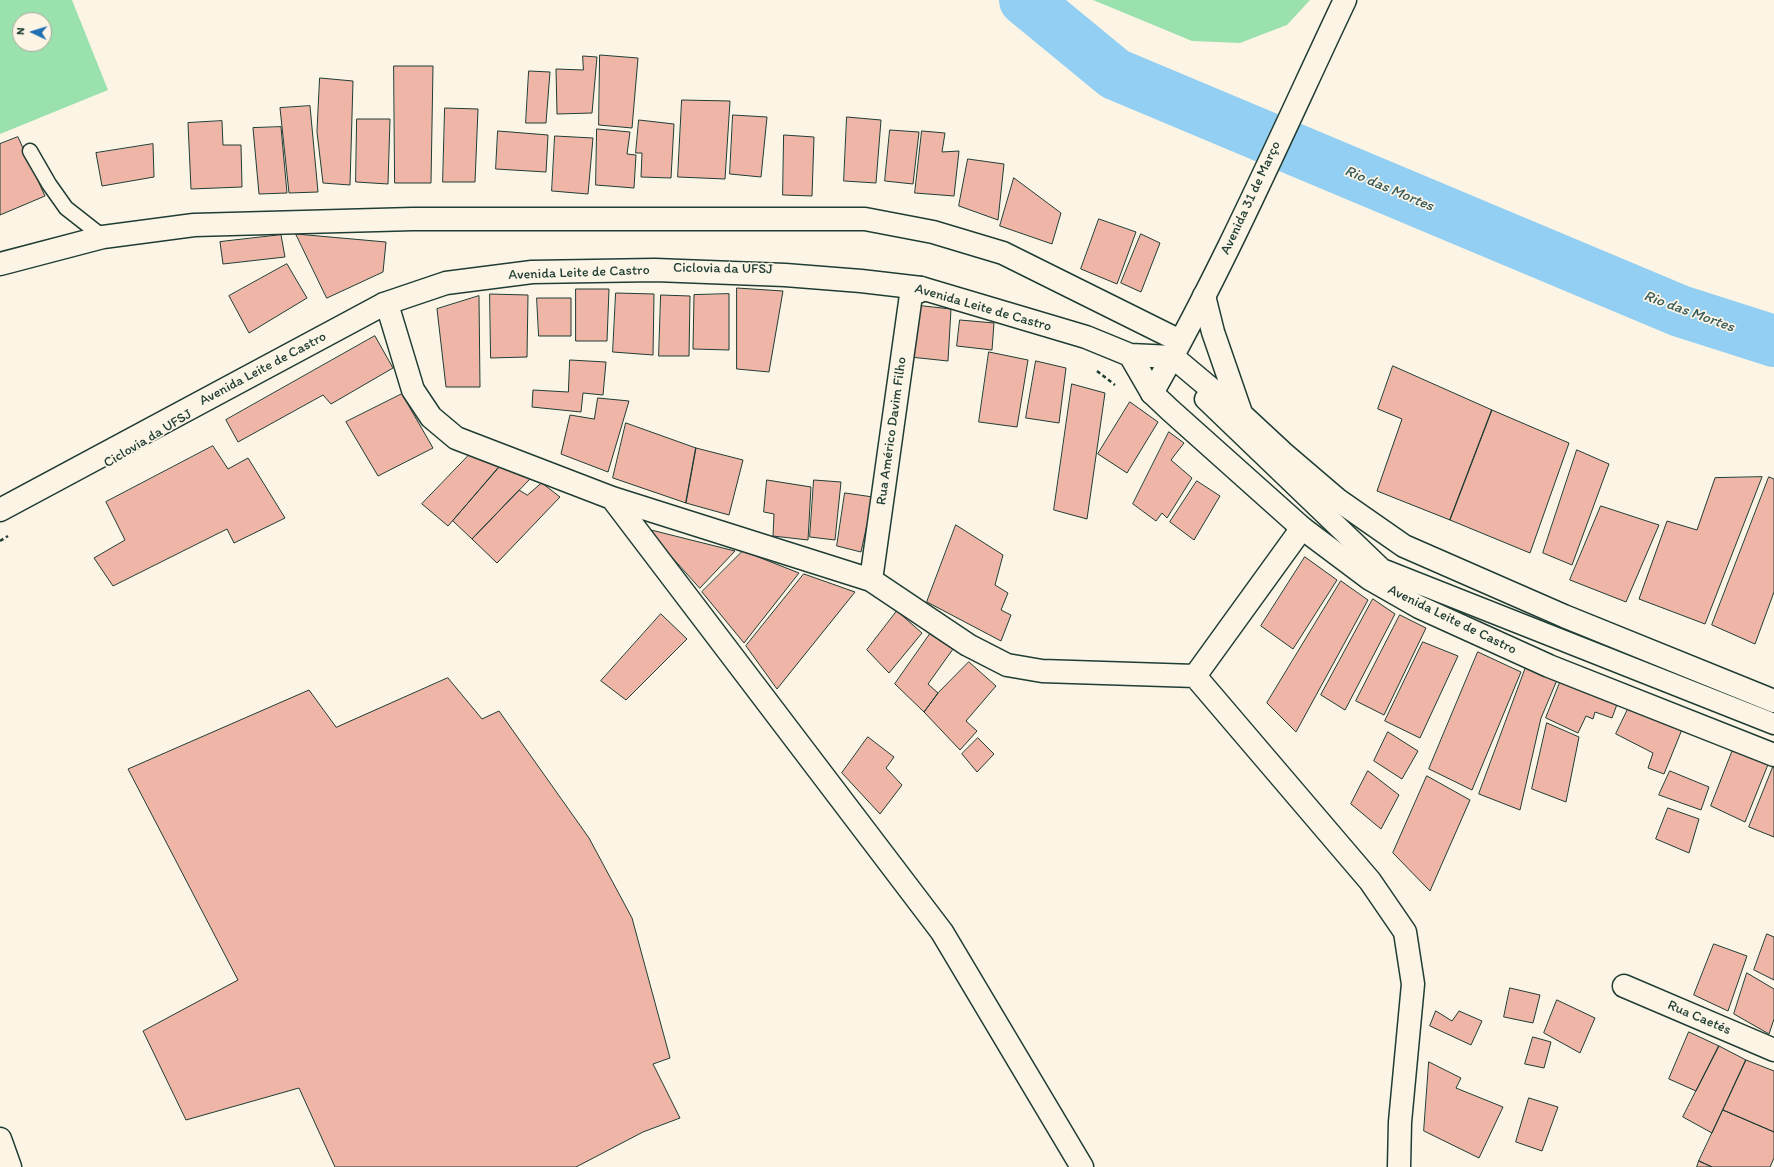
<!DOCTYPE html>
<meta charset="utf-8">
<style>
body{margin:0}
#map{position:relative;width:1774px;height:1167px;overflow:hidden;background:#fcf5e5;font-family:Itim,sans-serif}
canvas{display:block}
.north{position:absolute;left:12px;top:12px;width:40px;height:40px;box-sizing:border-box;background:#fcf5e5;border:1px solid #a4ab9e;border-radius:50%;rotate:274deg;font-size:11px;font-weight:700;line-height:16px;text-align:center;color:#1f3d34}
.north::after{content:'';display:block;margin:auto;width:14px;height:18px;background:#1f6fb2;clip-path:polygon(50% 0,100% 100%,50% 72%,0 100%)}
</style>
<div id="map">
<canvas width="1774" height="1167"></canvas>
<div class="north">N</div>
</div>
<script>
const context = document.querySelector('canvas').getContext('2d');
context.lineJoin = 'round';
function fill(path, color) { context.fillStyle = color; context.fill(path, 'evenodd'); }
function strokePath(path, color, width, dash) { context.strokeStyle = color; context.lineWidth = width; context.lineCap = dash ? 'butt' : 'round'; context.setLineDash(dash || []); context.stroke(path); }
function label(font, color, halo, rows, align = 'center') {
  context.font = font + ' Itim,sans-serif'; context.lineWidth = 3.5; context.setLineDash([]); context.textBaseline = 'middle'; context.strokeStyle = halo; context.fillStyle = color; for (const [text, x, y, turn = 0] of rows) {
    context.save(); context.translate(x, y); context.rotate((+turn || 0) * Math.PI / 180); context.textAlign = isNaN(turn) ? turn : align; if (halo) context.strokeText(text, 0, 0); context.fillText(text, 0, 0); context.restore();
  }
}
fill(new Path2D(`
 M0,0H72L108,90L0,134ZM20,20H44V44H20Z
 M1093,0H1310L1287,25L1240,43L1192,41Z`), '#9be1ae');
strokePath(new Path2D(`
 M1025,0L1115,74L1680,311L1774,341`), '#92cff3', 52);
const building = new Path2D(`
 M600,55L638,58L632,128L599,125Z
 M583,56L597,57L592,113L557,114L556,69L583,70Z
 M394,66H433L431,183H395Z
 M529,71L550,72L546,123H526Z
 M320,78L353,81L350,185L323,183L317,132Z
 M682,100L730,101L725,179L678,177Z
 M310,106L318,192L289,193L280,108Z
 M445,108L478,109L475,182H443Z
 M733,115L767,117L761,177L730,174Z
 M847,117L881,120L876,183L844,181Z
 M357,119H390L388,184L356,182Z
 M639,120L674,124L671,178L641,177L642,153H636Z
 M222,121L223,145H241L242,187L191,189L188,123Z
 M281,127L287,193L259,194L253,128Z
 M597,129L630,132L627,154L636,155L634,188L596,185Z
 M890,130L919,132L913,184L885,181Z
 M498,131L548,135L546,172L496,169Z
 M922,131L945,133L942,152L959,151L954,196L915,193Z
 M784,135L814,137L812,196L783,195Z
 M555,136L593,138L588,194L552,191Z
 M18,137L45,196L0,215V144Z
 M153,144L154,177L102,186L96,153Z
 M968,159L1004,164L998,220L959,206Z
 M1014,178L1061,213L1052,244L1000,226Z
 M1099,219L1136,232L1117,284L1081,269Z
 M296,234L386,242L383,272L327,298Z
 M1141,234L1160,243L1141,292L1121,283Z
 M281,235L285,257L223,264L220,242Z
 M287,264L307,298L249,333L229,296Z
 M737,288L783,291L769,372L737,369Z
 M576,289H609L607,341H576Z
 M616,293L654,294L653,355L613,352Z
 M490,294L528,295L527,357L491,358Z
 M729,294V350L693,349L694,295Z
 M661,295L690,296L689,356H659Z
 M479,296L480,387H446L437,309Z
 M537,298H571V336H539Z
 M915,305L951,309L948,361L910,357Z
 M960,320L994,323L992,350L957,346Z
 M375,336L393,368L331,404L323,395L238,442L226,420Z
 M989,352L1028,360L1017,427L979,422Z
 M570,360L606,362L603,395L583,393L581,412L532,407L533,390L568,392Z
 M1036,361L1066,368L1059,423L1026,418Z
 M1393,366L1492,410L1450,520L1377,491L1402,419L1378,409Z
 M1072,384L1105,393L1087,519L1054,510Z
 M402,394L433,448L378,476L346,422Z
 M598,398L629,401L608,472L561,454L570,415L594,419Z
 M1130,402L1158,422L1127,473L1098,454Z
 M1492,410L1569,443L1530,553L1450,520Z
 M626,423L696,448L686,503L613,478Z
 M1169,432L1184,443L1171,460L1192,478L1167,518L1162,513L1156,521L1133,504Z
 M213,446L228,469L248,458L285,518L234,543L227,529L113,586L94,558L125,540L106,502Z
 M696,448L743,460L729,515L686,503Z
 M1577,450L1609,464L1572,565L1543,553Z
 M473,451L500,466L448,526L422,504Z
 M500,466L530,479L472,539L453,521Z
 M1762,477L1705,624L1639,599L1667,521L1697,530L1715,478Z
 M1769,477L1774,479V592L1755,644L1712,625Z
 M767,480L811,487L808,540L773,536L774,514L764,512Z
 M814,480L841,482L835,540L810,537Z
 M1197,481L1220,496L1194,540L1170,522Z
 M542,483L560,497L497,563L472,539L519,490L527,495Z
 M845,493L873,497L861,552L837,546Z
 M1601,506L1659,525L1626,602L1570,580Z
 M956,525L1003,555L995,585L1008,593L1001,610L1011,615L1001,641L927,602Z
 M647,529L735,551L700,588Z
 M743,551L799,573L744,643L702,592Z
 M1305,557L1337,580L1293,649L1261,626Z
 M804,574L855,592L777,689L746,646Z
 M1341,581L1368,600L1296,732L1267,703Z
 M1373,599L1395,614L1345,710L1321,695Z
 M897,611L922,633L889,673L867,650Z
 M661,614L687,639L626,700L601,681Z
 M1400,615L1426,628L1384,715L1356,701Z
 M930,634L953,649L928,684L938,693L924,712L895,684Z
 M1423,642L1458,656L1420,738L1385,721Z
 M1478,652L1521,672L1472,790L1429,769Z
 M969,662L996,686L966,721L977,731L960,750L924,712L938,693Z
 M1526,667L1557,680L1541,718L1520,810L1479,794Z
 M448,678L482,719L499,711L589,838L632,918L670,1058L653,1064L680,1118L643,1132L576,1167H335L299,1088L186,1120L143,1031L238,980L128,769L309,690L336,727Z
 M1561,680L1619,699L1612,718L1595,712L1593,719L1586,716L1578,733L1546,718Z
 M1630,705L1683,727L1664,774L1648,768L1653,753L1616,734Z
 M1547,723L1579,737L1566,802L1532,789Z
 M1388,732L1418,751L1402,779L1374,761Z
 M868,737L894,757L886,768L902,785L880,814L842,773Z
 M978,738L994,754L977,772L962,754Z
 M1734,747L1769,762L1745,822L1711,806Z
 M1774,764V837L1749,827Z
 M1368,771L1399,795L1381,829L1351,804Z
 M1670,771L1709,787L1701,810L1659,795Z
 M1427,776L1470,800L1430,891L1393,853Z
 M1668,808L1699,819L1689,853L1656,839Z
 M1767,934L1774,937V980L1754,970Z
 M1714,944L1747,956L1728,1011L1694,995Z
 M1747,973L1774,989V1019L1769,1034L1734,1014Z
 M1510,988L1540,995L1533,1023L1504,1017Z
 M1557,1000L1595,1018L1580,1053L1544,1033Z
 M1436,1011L1452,1021L1459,1011L1482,1021L1471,1045L1430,1026Z
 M1689,1032L1719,1046L1696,1091L1669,1079Z
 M1533,1037L1551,1042L1544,1068L1525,1064Z
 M1719,1046L1746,1060L1712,1133L1683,1117Z
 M1746,1060L1774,1071V1132L1723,1110Z
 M1429,1062L1461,1078L1456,1088L1503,1107L1479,1158L1424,1131Z
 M1529,1098L1558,1107L1542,1151L1516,1142Z
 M1723,1110L1774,1132V1158L1770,1167H1712L1699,1161Z
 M1699,1161L1712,1167H1697Z`);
fill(building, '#efb6a7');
strokePath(building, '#1f3d34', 1);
const service = new Path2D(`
 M30,151L49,184L66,208L103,237`);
const pedestrian = new Path2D(`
 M1205,399L1382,569L1774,724`);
const minor = new Path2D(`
 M0,264L103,237L194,225L413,219H865L933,232L1003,253L1180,341
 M384,304L390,314L413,390L431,417L456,438L612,498L871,580L968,645L1007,665L1042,671L1195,676L1370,881L1405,932L1413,984L1400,1122L1399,1167
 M612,498L942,932L1082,1167
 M871,580L911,295L920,291L921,288
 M1195,676L1302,528
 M1624,986L1774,1050
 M0,1139L10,1167`);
const primary = new Path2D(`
 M1152,393C1224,267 1283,131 1345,0`);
const trunk = new Path2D(`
 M1204,296L1213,332L1241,413
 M1130,355L1152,393L1170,410L1302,528L1370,579L1419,607L1549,666L1774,755
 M0,510L384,304L446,283L532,272L655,270L785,275L861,281L921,288L1086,337L1130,355L1173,357L1241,414L1283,453L1338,500L1404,546L1564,616L1774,701`);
strokePath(service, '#1f3d34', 17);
strokePath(pedestrian, '#1f3d34', 23);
strokePath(minor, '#1f3d34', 25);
strokePath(primary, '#1f3d34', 25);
strokePath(trunk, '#1f3d34', 25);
strokePath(new Path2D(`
 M1097,371L1115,385
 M0,541L8,536`), '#1f3d34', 2.5, [4, 3]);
strokePath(service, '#fcf5e5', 14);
strokePath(pedestrian, '#fcf5e5', 20);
strokePath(minor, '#fcf5e5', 22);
strokePath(primary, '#fcf5e5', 22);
strokePath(trunk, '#fcf5e5', 22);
label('14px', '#1f3d34', '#fcf5e5', [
 ["Avenida 31 de Março",1251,198,-65],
 ["Ciclovia da UFSJ",723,269,1],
 ["Avenida Leite de Castro",579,273,-2],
 ["Avenida Leite de Castro",983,308,16],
 ["Avenida Leite de Castro",263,369,-28],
 ["Rua Américo Davim Filho",892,431,-82],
 ["Ciclovia da UFSJ",148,439,-31],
 ["Avenida Leite de Castro",1452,620,26],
 ["Rua Caetés",1699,1018,23]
]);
label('italic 15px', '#365a5a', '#fcf5e5', [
 ["Rio das Mortes",1389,189,23],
 ["Rio das Mortes",1689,312,20]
]);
</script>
